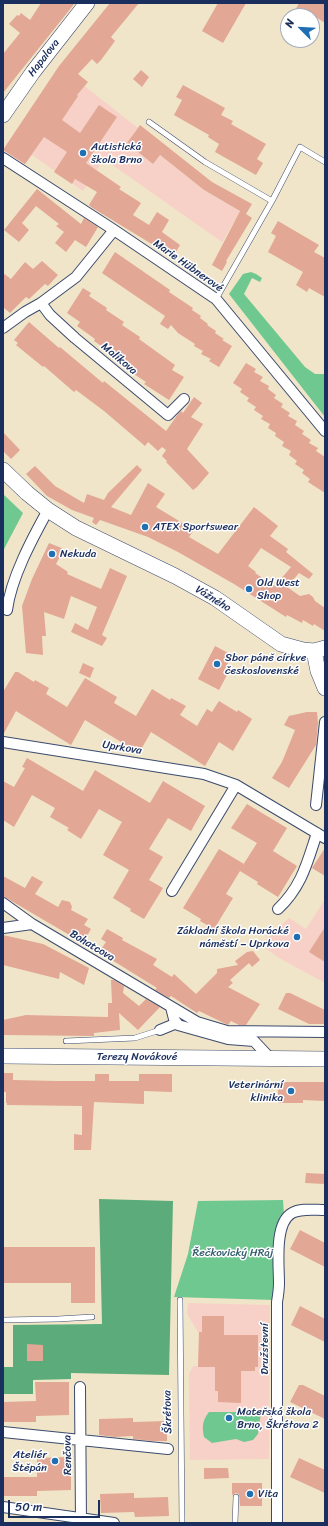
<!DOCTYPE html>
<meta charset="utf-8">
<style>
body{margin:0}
#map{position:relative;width:328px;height:1526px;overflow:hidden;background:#f0e5c9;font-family:Sriracha,sans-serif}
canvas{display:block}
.frame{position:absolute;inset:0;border:4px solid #1b2f5e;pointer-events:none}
.north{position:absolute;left:280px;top:8px;width:40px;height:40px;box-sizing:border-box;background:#fff;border:1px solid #a4acbf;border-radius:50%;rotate:294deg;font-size:11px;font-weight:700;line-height:16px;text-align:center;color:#1b2f5e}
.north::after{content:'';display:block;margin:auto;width:14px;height:18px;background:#1f6fb2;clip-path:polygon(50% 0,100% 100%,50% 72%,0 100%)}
.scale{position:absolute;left:8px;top:1500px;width:92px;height:18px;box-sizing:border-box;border:2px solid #1b2f5e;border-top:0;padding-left:5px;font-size:12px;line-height:14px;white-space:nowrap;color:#1b2f5e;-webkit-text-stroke:3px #fff;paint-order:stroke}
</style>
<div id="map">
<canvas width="328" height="1526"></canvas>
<div class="frame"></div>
<div class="north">N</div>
<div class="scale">50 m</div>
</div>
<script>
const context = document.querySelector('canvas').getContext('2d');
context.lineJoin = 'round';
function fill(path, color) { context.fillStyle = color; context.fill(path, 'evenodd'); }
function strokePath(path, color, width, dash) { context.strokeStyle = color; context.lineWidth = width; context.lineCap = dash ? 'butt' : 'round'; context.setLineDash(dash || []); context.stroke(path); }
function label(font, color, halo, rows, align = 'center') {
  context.font = font + ' Sriracha,sans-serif'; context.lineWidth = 3; context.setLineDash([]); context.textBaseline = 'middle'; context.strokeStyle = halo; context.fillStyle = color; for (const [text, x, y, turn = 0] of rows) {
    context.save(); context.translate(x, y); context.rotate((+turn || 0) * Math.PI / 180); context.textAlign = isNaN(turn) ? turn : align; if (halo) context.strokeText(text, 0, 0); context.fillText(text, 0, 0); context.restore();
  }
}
fill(new Path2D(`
 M59,66L138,128L133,134L205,191L240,211L223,241L222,242L104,159L83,191L32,155L25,165L3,150Z
 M325,899V983L281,959L260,945L289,918L306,929Z
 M188,1303L270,1305L269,1459L190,1460L189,1374L193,1366H198L199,1334L187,1314Z`), '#f7d1c7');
fill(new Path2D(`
 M251,272L256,274L262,278L260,282L252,278L244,294L305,367L315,374H325V417L229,294L243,274Z
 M3,494L23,513L3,551Z
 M283,1200L284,1215L275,1234V1300L174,1297L188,1254L198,1201Z
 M209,1412H261L258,1434L253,1440L244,1442L236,1439L212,1443L204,1437C202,1427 202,1421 209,1412Z`), '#6fc88f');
fill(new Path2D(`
 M99,1199L173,1201L169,1375L71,1373V1379L33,1380V1394H3V1367H13V1325L102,1324Z`), '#5bac7a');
fill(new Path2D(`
 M41,3H75L3,93V54L20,33L9,24L17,15L19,16L21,13L30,20Z
 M110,3H139L111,37L115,41L101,60L97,64L92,59L78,74L88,82L77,95L78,96L62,120L80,133L99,105L117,117L86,163L121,187L119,189L141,203L133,215L149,225L157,212L169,220L162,232L180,245L173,257L91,207L89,205L97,192L75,179L72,184L54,172L67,152L44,137L25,164L3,150L59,66Z
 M218,3H246L223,43L202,31Z
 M299,3H325V23L314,16H292Z
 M141,70L149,77L142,87L133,79Z
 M183,85L225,108L221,115L233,121L231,124L266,144L257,159L263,163L256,175L215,152L219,144L208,137L209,135L174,115L182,100L176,97Z
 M140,125L212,182L252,204L246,214L252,218L226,261L227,262L222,271L212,265L240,211L204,190L160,155L153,164L127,143Z
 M37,189L81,224L84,218L98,227L86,247L75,240L66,252L55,243L64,232L56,226L59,224L36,206L22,223L29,230L19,242L4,230Z
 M278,221L319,245L314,252L325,258V297L309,288L307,292L296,285L303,272L268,252L276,236L271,233Z
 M115,252L170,290L169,292L193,308L192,310L201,316L200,318L208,324L207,325L216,331L215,333L224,339L222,340L232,346L219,367L209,361L211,359L201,354L203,351L194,346L195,344L178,333L171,325L168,329L160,324L165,316L102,273Z
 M42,261L58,275L48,286L45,284L29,299L26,297L10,313L3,307V273L11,279L25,262L33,269Z
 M83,288L91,293L89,296L107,308L106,310L124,322L122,325L140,337L139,339L175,365L172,370L184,377L169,400L144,384L146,382L128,370L129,368L111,355L112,353L94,341L95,339L77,326L80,322L67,313Z
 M29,322L59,348L60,347L103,383L104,381L166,431L178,414L181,411L183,413L194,397L202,403L191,417L203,424L187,449L209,473L197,487L193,490L166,462L167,461L162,456L166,450L162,447L158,451L148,442L145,446L104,411L76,390L74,392L44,366L43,367L16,345L18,343L14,340Z
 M246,363L256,369L254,372L263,377L260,381L269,386L268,389L276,395L274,398L283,404L281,407L290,413L288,416L297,421L295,425L304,431L302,434L311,440L309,443L318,448L316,451L325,457V493L308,482L310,479L302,473L304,470L295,464L297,461L289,455L291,451L282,446L284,442L275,436L276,433L268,428L270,424L261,419L263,416L254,410L256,407L247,401L249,398L240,392L242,389L233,383Z
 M3,432L20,450L11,459L3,451Z
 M137,465L142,470L111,507L131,515L148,483L165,494L156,507L194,530L189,537L218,554L254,507L278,526L270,536L288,549L286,552L313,574L309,579L299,573L287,587L300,596L309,594L313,597L315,601L325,608V631L314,624L313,626L303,620L302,623L287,615L286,617L234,584L178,552L148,537L100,520L96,525L92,522L94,518L72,510L47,496L26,474L35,466L55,486L84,503L87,494L104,500L108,493ZM261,548L291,567L275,586L255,573L256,572L248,566Z
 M49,543L64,549L56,564L68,572L67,574L101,589L110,568L127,576L102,635L107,638L102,646L71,632L75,623L88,630L97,607L71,596L64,619L44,612L46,636H42L43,655L26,653L22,606L32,579Z
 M215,646L232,655L223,673L227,675L219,690L198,679Z
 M83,663L94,668L90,678L79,673Z
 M15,672H18L34,682L35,680L49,688L46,694L67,707L85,678L117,697L114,703L136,716L152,689L170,700L171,698L186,706L180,715L197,726L207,709L212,712L219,701L237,712L238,710L252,719L233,751L219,742L205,766L151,732L139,753L85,720L71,745L16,711L3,735V692Z
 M307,712H317L318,723L316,745L289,788L272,778L282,762L295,730L284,725L289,716Z
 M27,758L83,791L95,770L150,803L163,781L205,806L191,831L168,818L149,849L163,857L149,880L163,888L144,919L130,911L131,909L113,898L129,870L103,855L122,822L99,809L81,839L67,830L69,828L50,817L55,808L32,795L14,827L3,820V781L14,787L25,768L22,767Z
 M247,804L287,828L273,851L297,866L278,897L257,884L258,882L240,871L226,894L233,898L214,929L200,921L201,919L183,908L219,849L244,864L243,865L257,843L231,828Z
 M325,848V876L312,868Z
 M3,876L25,888L32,876L43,882L35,894L58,907L62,900L70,902L72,907L71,910L88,919L84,925L91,929L83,943L3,896Z
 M325,927V962L309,952Z
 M107,929L123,938L122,940L157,959L153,965L172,977L174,974L196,994L217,973V969L238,965L235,961L247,952L253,951L260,960L252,967L249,963L230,980L233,983L228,987L260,1004L246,1025H239L231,1021L228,1025L199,1011L197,1013L171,996L169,998L155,990L157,988L99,952L106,942L101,939Z
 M3,935L43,944L89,968L84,985L60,972L59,979L3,965Z
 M111,980H114L124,986L123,993L139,1006L146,999L160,1007L138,1030L119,1013L120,1030L94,1033V1036L3,1035V1020L26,1015L108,1017V1003H112Z
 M286,993H290L325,1010V1024H309L278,1009Z
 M3,1073H13V1080L57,1081H95V1074H109V1081H139V1074H172V1092L144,1091V1104L94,1102L91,1150H74V1134L82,1135V1106L7,1105V1103H6V1092H3Z
 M278,1082H325V1101L303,1100V1103H278Z
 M306,1173L325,1174V1184L305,1183Z
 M300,1230L325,1243V1267L290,1249Z
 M3,1247H95V1303H71V1283H3Z
 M300,1306L325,1319V1342L291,1325Z
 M202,1316H224V1335H258V1367H255V1371H241V1403L218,1402V1391H215V1367H198L199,1332H202Z
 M27,1344L43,1345V1361H27Z
 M35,1382H69V1415L36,1416V1422H3V1402L36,1401Z
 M299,1385H303L325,1396V1419L290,1402Z
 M133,1418V1422L167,1421V1441H152L133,1439V1436L115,1437L99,1435V1419Z
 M71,1457V1490L37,1491V1496H3V1477H37V1458Z
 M299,1458L325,1470V1493L290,1477Z
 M204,1468H228L229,1478L204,1479Z
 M232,1483H262V1506H240L239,1494L236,1493L232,1495Z
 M134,1493V1498L168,1497L169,1516L135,1517L134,1512L101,1513L100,1494Z`), '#e2a795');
const lane = new Path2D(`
 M149,122L205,162L272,201L216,299
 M272,201L300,147L325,162
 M66,1041L135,1038L160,1030
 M180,1300L182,1523
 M3,1320L58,1319L92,1317
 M235,1523L236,1497`);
const street = new Path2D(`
 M3,158L114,230L216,299L325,431
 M41,303L50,315L75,338L168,415L184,399
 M3,328L25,312L41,303L76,277L114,230
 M7,610C11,578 32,539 48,510
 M3,742L204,774L236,785L325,838
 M316,805L325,722
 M172,891L236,785
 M3,903L32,924L197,1022L227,1031L325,1032
 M278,909C302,886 307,863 317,833
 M3,928L32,924
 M171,1007L174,1019L178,1025L228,1039L254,1041L270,1058
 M160,1030L177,1023
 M80,1387L81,1523
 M3,1432L168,1449
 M3,1507L114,1523
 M277,1523V1302C278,1296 279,1289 279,1283C279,1265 274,1223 292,1213C301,1208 314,1210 325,1210`);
const secondary = new Path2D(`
 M3,115L33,72L87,3
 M3,470L27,493L48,510L76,528L175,576L215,598L281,644L303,650L314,651L325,648
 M314,651L318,671L325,688
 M3,1056L325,1059`);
strokePath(lane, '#3b4a6e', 6);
strokePath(street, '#3b4a6e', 12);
strokePath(secondary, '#3b4a6e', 16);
strokePath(lane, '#fff', 5);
strokePath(street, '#fff', 10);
strokePath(secondary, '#fff', 15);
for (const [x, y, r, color] of [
 [83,153,4,"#1f6fb2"],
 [145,527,4,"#1f6fb2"],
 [52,554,4,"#1f6fb2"],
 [249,589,4,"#1f6fb2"],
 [217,664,4,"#1f6fb2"],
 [297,937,4,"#1f6fb2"],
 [291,1091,4,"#1f6fb2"],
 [229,1418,4,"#1f6fb2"],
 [55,1461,4,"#1f6fb2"],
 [250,1494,4,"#1f6fb2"]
]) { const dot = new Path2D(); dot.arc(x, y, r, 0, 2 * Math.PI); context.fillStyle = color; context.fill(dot); strokePath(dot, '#fff', 1.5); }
label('11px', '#1b2f5e', '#fff', [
 ["Hapalova",44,58,-52],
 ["Marie Hübnerové",188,266,35],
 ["Malíkova",119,359,40],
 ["Vážného",213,599,32],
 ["Uprkova",122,748,9],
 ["Bohatcova",92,946,31],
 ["Terezy Novákové",137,1057],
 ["Družstevní",265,1349,-90],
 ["Škrétova",168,1412,-91],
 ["Renčova",68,1455,-91]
]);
label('11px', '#1b2f5e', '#fff', [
 ["Autistická",91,147],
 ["škola Brno",91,160],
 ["ATEX Sportswear",153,527],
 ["Nekuda",60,554],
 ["Old West",257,583],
 ["Shop",257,596],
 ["Sbor páně církve",225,658],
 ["československé",225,671],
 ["Základní škola Horácké",289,931,"right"],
 ["náměstí – Uprkova",289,944,"right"],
 ["Veterinární",283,1085,"right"],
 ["klinika",283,1098,"right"],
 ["Mateřská škola",237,1412],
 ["Brno, Škrétova 2",237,1425],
 ["Ateliér",47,1455,"right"],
 ["Štěpán",47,1468,"right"],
 ["Vita",258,1494]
], 'left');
label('11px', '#345d6d', '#fff', [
 ["Řečkovický HRáj",233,1253]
]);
</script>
